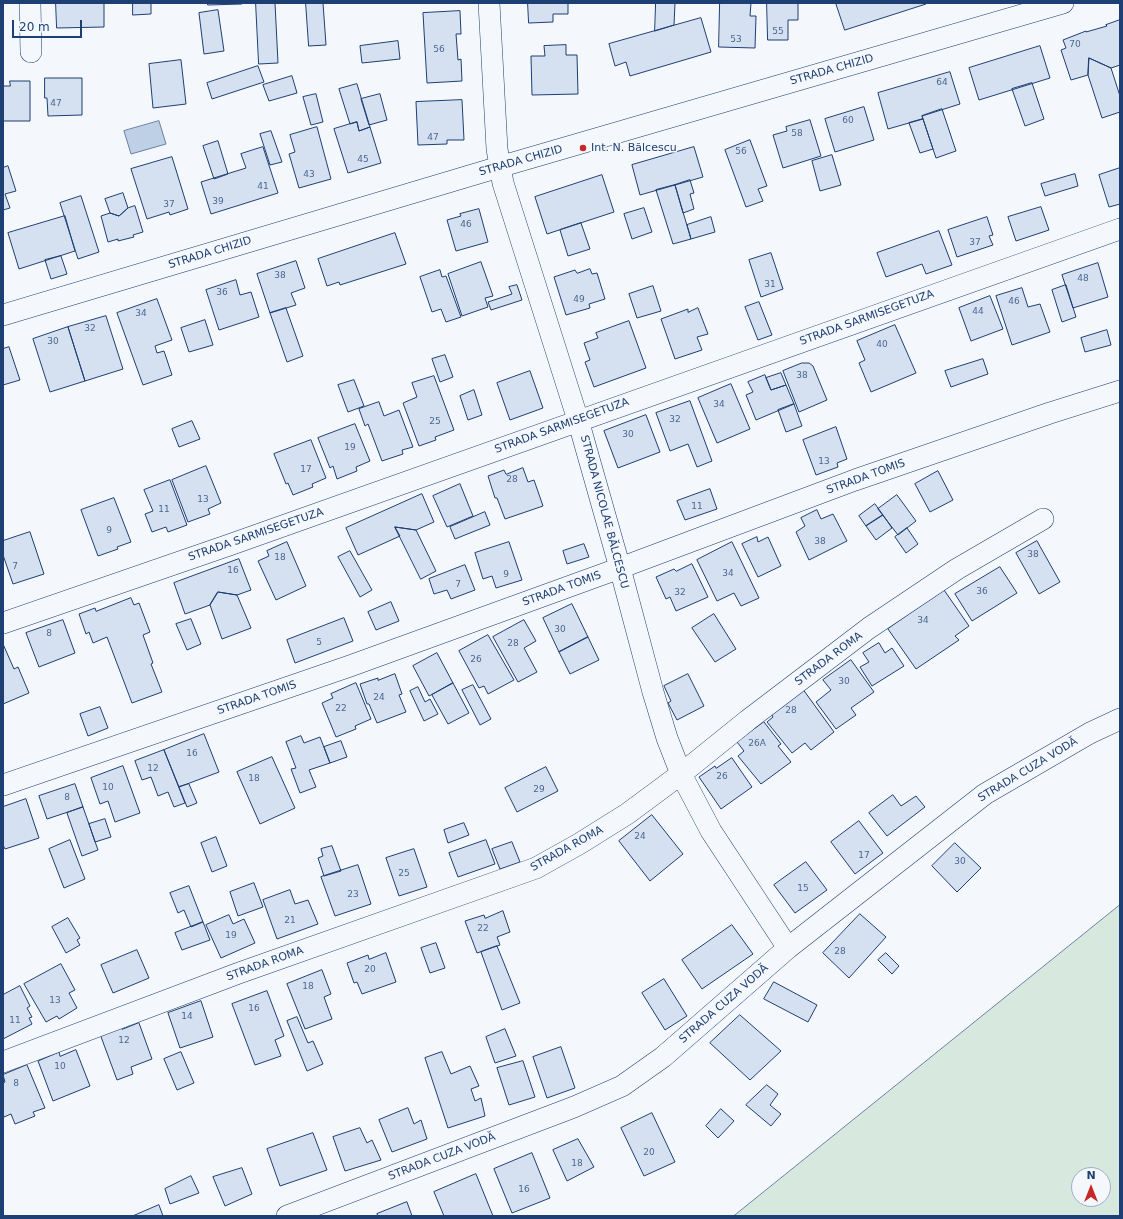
<!DOCTYPE html>
<meta charset="utf-8">
<style>
body{margin:0}
#map{position:relative;width:1123px;height:1219px;overflow:hidden;background:#f4f7fb;font-family:"DejaVu Sans",sans-serif}
canvas{display:block}
.frame{position:absolute;inset:0;border:4px solid #1d3f73;pointer-events:none}
.north{position:absolute;left:1071px;top:1167px;width:40px;height:40px;box-sizing:border-box;background:#f4f7fb;border:1px solid #9eadc5;border-radius:50%;rotate:0deg;font-size:11px;font-weight:700;line-height:16px;text-align:center;color:#1d3f73}
.north::after{content:'';display:block;margin:auto;width:14px;height:18px;background:#c62828;clip-path:polygon(50% 0,100% 100%,50% 72%,0 100%)}
.scale{position:absolute;left:12px;top:20px;width:70px;height:18px;box-sizing:border-box;border:2px solid #1d3f73;border-top:0;padding-left:5px;font-size:12px;line-height:14px;white-space:nowrap;color:#1d3f73;-webkit-text-stroke:3px #f4f7fb;paint-order:stroke}
</style>
<div id="map">
<canvas width="1123" height="1219"></canvas>
<div class="frame"></div>
<div class="north">N</div>
<div class="scale">20 m</div>
</div>
<script>
const context = document.querySelector('canvas').getContext('2d');
context.lineJoin = 'round';
function fill(path, color) { context.fillStyle = color; context.fill(path, 'evenodd'); }
function strokePath(path, color, width, dash) { context.strokeStyle = color; context.lineWidth = width; context.lineCap = dash ? 'butt' : 'round'; context.setLineDash(dash || []); context.stroke(path); }
function label(font, color, halo, rows, align = 'center') {
  context.font = font + ' "DejaVu Sans",sans-serif'; context.lineWidth = 3; context.setLineDash([]); context.textBaseline = 'middle'; context.strokeStyle = halo; context.fillStyle = color; for (const [text, x, y, turn = 0] of rows) {
    context.save(); context.translate(x, y); context.rotate((+turn || 0) * Math.PI / 180); context.textAlign = isNaN(turn) ? turn : align; if (halo) context.strokeText(text, 0, 0); context.fillText(text, 0, 0); context.restore();
  }
}
const green = new Path2D(`
 M1120,905V1216H734ZM1079,1175H1103V1199H1079Z`);
fill(green, '#d7e8df');
strokePath(green, '#687fa3', 1);
const water = new Path2D(`
 M159,121L166,144L131,154L124,131Z`);
fill(water, '#bed0e5');
strokePath(water, '#687fa3', 1);
const building = new Path2D(`
 M56,3H104V27L57,28Z
 M133,3H151V14L133,15Z
 M208,3H242V4L208,5Z
 M256,3H275L278,63L259,64Z
 M306,3H323L326,45L309,46Z
 M528,3H568V14H553V22L529,23Z
 M656,3H675L674,25L655,31Z
 M720,3H751L750,16H756L755,48L719,47Z
 M767,3H798V20H788V40H768Z
 M836,3H926V4L845,30Z
 M218,10L224,51L204,54L199,13Z
 M460,11L461,34H456L458,60L461,59L462,81L427,83L423,13Z
 M701,18L711,52L630,76L626,62L615,66L609,44Z
 M1120,20V65L1111,68L1089,58L1088,75L1071,80L1061,50L1066,48L1063,40L1086,31V32L1107,26L1106,25Z
 M398,41L400,59L362,63L360,46Z
 M566,45V55H577L578,94L532,95L531,56H545L544,46Z
 M1040,46L1050,78L979,100L969,68Z
 M1089,58L1111,68L1120,96V112L1102,118L1088,75Z
 M181,60L186,104L153,108L149,64Z
 M258,66L264,82L212,99L207,83Z
 M950,72L960,104L922,116L923,119L888,129L878,93Z
 M292,76L297,93L269,101L263,85Z
 M45,78H82V115L48,116L47,98H45Z
 M10,81H30V121H3V86H10Z
 M1032,83L1044,119L1025,126L1012,89Z
 M357,84L370,127L359,131L357,122L350,124L339,89Z
 M316,94L323,122L311,125L303,97Z
 M380,94L387,120L369,125L361,99Z
 M462,100L464,140H447V144L418,145L416,102Z
 M864,107L874,140L835,152L825,119Z
 M942,109L956,151L936,158L922,116Z
 M923,119L933,149L920,153L909,123Z
 M810,120L821,156L783,168L773,135L787,131L786,127Z
 M357,122L359,131L370,127L381,163L348,173L334,129Z
 M317,127L331,179L299,188L289,154L295,152L290,135Z
 M271,131L282,162L270,165L260,134Z
 M750,140L767,186L758,189L763,201L746,207L725,150Z
 M218,141L228,174L214,179L203,146Z
 M263,147L278,193L211,214L201,182L246,168L241,154Z
 M694,147L703,177L640,195L632,165Z
 M832,155L841,185L820,191L812,161Z
 M172,157L188,209L170,215L169,212L147,219L131,169Z
 M8,166L16,191L5,194L10,208L3,210V168Z
 M1120,168V204L1109,207L1099,175Z
 M1075,174L1078,186L1045,196L1041,184Z
 M602,175L614,212L547,234L535,197Z
 M690,180L694,193L690,194L694,209L683,213L675,185Z
 M675,185L691,239L673,244L656,190Z
 M123,193L128,208L119,216L110,213L105,199Z
 M81,196L99,252L78,259L60,203Z
 M135,206L143,232L133,235L134,237L118,241V239L108,242L101,216L110,213L119,216L128,208Z
 M1041,207L1049,230L1016,241L1008,217Z
 M644,208L652,232L632,239L624,214Z
 M479,209L488,242L456,251L447,220L461,216L460,214Z
 M65,216L75,251L19,269L8,233Z
 M711,217L715,232L691,239L687,225Z
 M987,217L993,235L989,236L993,245L957,257L948,230Z
 M581,223L590,249L568,256L560,230Z
 M939,231L952,265L926,274L922,264L886,277L877,253Z
 M395,233L406,264L340,285L339,282L327,286L318,259Z
 M771,253L783,289L761,297L749,260Z
 M61,256L67,274L51,279L45,260Z
 M296,261L305,288L291,293L296,305L270,313L257,274Z
 M481,262L493,296L485,298L488,307L462,316L448,274Z
 M1098,263L1108,297L1073,308L1062,275Z
 M590,269L592,274L597,273L605,299L589,304L590,308L566,315L554,277L575,270L577,273Z
 M440,270L442,277L446,276L461,317L446,322L441,309L432,312L420,277Z
 M236,280L240,295L251,292L259,317L219,330L206,290Z
 M517,285L522,300L491,310L488,302L512,294L509,287Z
 M1066,285L1076,317L1062,322L1052,290Z
 M653,286L661,311L637,318L629,294Z
 M1022,288L1028,307L1040,304L1050,332L1012,345L996,296Z
 M990,296L1003,329L971,341L959,308Z
 M157,299L172,340L155,346L157,353L164,351L172,375L143,385L117,313Z
 M759,302L772,335L758,340L745,307Z
 M286,308L303,356L287,362L270,313Z
 M698,308L708,334L697,337L702,350L675,359L661,319L688,309V312Z
 M106,316L123,369L85,381L68,327Z
 M205,320L213,345L189,352L181,328Z
 M629,321L646,368L594,387L585,362L590,360L584,343L598,338L596,333Z
 M895,325L916,373L871,392L859,363L865,360L857,341Z
 M68,327L85,381L50,392L33,339Z
 M1107,330L1111,345L1085,352L1081,338Z
 M9,347L20,380L3,385V349Z
 M445,355L453,377L440,382L432,359Z
 M983,359L988,374L951,387L945,371Z
 M802,363H809L813,366L827,400L799,412L783,371Z
 M530,371L543,408L510,420L497,383Z
 M781,373L786,385L771,390L766,378Z
 M765,375L771,390L786,385L794,404L756,420L746,395L753,392L748,382Z
 M434,376L454,430L435,437L436,440L419,446L403,403L417,397L412,383Z
 M354,380L364,406L348,412L338,385Z
 M731,384L750,429L717,443L698,398Z
 M474,390L482,415L468,420L460,396Z
 M690,401L712,461L697,467L688,444L670,451L656,413Z
 M379,402L384,416L399,410L413,447L402,450L403,454L382,461L368,424L365,426L359,409Z
 M794,404L802,426L786,432L778,410Z
 M646,415L660,452L618,468L604,431Z
 M192,421L200,439L179,447L172,429Z
 M355,424L370,461L356,467L357,471L337,479L333,466L330,468L318,438Z
 M836,427L847,459L837,463L838,467L816,475L803,440Z
 M311,440L326,478L312,484L313,487L293,495L288,483L286,484L274,454Z
 M206,466L221,503L208,509L210,514L188,522L172,480Z
 M523,468L528,482L534,480L543,506L505,519L497,498H495L488,476L504,470L506,474Z
 M938,471L953,500L930,512L915,484Z
 M170,480L187,525L168,532L166,527L152,532L145,514L153,511L144,490Z
 M460,484L473,516L447,527L433,496Z
 M710,489L717,509L685,520L677,501Z
 M422,494L434,522L416,530L395,527L400,536L358,555L346,528Z
 M897,495L916,521L898,535L878,509Z
 M114,498L131,542L117,547L118,549L98,556L81,510Z
 M875,504L883,515L866,526L859,516Z
 M817,510L821,519L833,514L847,541L809,560L796,532L805,526L801,518Z
 M485,512L490,525L455,539L450,527Z
 M883,515L892,528L876,540L866,526Z
 M395,527L416,530L436,571L421,579Z
 M907,528L918,544L906,553L895,537Z
 M30,532L44,574L13,584L3,555V541Z
 M757,537L758,542L768,537L781,566L758,577L742,544Z
 M1037,541L1060,582L1039,594L1016,553Z
 M287,542L306,586L276,600L258,561L269,556L267,551Z
 M509,542L522,580L496,588L492,576L483,579L475,553Z
 M732,542L759,598L741,606L734,593L717,601L697,560Z
 M584,544L589,557L567,564L563,551Z
 M350,551L372,590L360,597L338,557Z
 M239,559L251,590L237,595L218,592L210,605L185,614L174,583Z
 M692,564L708,597L676,611L670,597L666,599L656,577L674,569L676,571Z
 M465,565L475,590L451,599L447,590L434,594L429,579Z
 M1000,567L1017,593L972,621L955,594Z
 M944,590L969,626L955,636L959,640L916,669L888,629Z
 M218,592L237,595L251,628L222,639L210,605Z
 M131,598L134,605L139,603L150,632L143,635L153,663L151,664L162,692L132,703L107,637L93,643L89,632L86,634L79,614L95,608L96,611Z
 M391,602L399,621L376,630L368,612Z
 M572,604L588,637L559,652L543,618Z
 M714,614L736,649L715,662L692,628Z
 M344,618L353,641L295,663L287,640Z
 M191,619L201,644L187,650L176,624Z
 M63,620L75,653L39,667L26,633Z
 M524,620L536,641L524,648L537,672L518,682L493,637Z
 M488,635L514,680L488,694L484,686L479,688L459,651Z
 M588,637L599,660L570,674L559,652Z
 M879,643L885,653L892,648L904,666L872,686L860,667L869,662L863,653Z
 M3,644L14,669L18,667L29,693L3,704Z
 M437,653L453,683L429,696L413,666Z
 M851,660L874,692L851,708L856,715L836,729L816,702L831,690L823,680Z
 M395,674L402,694L399,695L406,712L377,723L369,704H367L360,684L378,678V680Z
 M688,674L704,706L677,720L668,703L671,701L664,686Z
 M356,683L371,719L355,726L356,729L336,737L322,703L333,698L331,694Z
 M453,683L469,713L448,724L432,695Z
 M473,685L491,719L480,725L462,690Z
 M418,687L425,702L430,699L438,714L424,721L410,691Z
 M802,688L834,732L811,750L805,743L792,753L767,722L773,717L770,712Z
 M100,707L108,728L88,736L80,714Z
 M764,722L781,744L778,746L791,762L761,784L738,756L744,751L737,742Z
 M204,734L219,772L179,787L164,750Z
 M301,736L304,743L320,737L330,763L309,770L316,787L300,793L291,769L296,768L286,742Z
 M341,741L347,757L330,763L324,747Z
 M164,750L185,803L174,807L168,792L158,796L151,777L142,780L135,761Z
 M272,757L295,808L260,824L237,772Z
 M732,758L752,787L721,809L699,777L715,766L716,768Z
 M123,766L140,813L115,822L108,801L100,804L91,778Z
 M546,767L558,791L517,812L505,788Z
 M75,784L83,807L47,819L39,796Z
 M189,784L197,803L187,807L179,787Z
 M893,795L901,806L916,796L925,807L887,836L869,813Z
 M26,799L39,838L5,849L3,845V807Z
 M83,807L98,850L82,856L67,813Z
 M652,815L683,854L650,881L619,841Z
 M105,819L111,837L95,842L89,824Z
 M859,821L883,853L855,874L831,842Z
 M464,823L469,835L448,843L444,830Z
 M216,837L227,866L212,872L201,843Z
 M70,840L85,879L64,888L49,849Z
 M486,840L495,864L458,877L449,853Z
 M512,842L520,862L500,869L492,849Z
 M955,843L981,868L957,892L932,866Z
 M332,846L341,871L324,876L318,858L323,856L321,849Z
 M414,849L427,887L399,896L386,858Z
 M806,862L827,890L795,913L774,885Z
 M358,865L371,904L335,916L321,877Z
 M254,883L263,907L238,916L230,892Z
 M189,886L203,922L191,927L184,910L178,913L170,893Z
 M290,890L295,904L308,900L318,924L277,939L263,900Z
 M503,911L510,932L497,937L500,945L477,953L465,921L484,915L485,918Z
 M860,914L886,937L849,978L823,953Z
 M229,915L233,924L244,919L255,943L221,958L206,925Z
 M68,918L80,938L77,940L80,945L66,953L52,927Z
 M203,922L210,940L182,950L175,933Z
 M732,925L753,954L702,989L682,960Z
 M436,943L445,968L430,973L421,948Z
 M497,946L520,1003L502,1010L481,952Z
 M137,950L149,978L113,993L101,965Z
 M386,953L396,982L362,994L357,982L354,983L347,963L368,955L369,959Z
 M886,953L899,966L892,974L878,960Z
 M61,964L75,990L69,993L77,1008L59,1019L57,1016L46,1022L24,984Z
 M322,970L331,994L324,997L332,1019L305,1029L287,984Z
 M664,979L687,1016L665,1030L642,993Z
 M774,982L817,1005L808,1022L764,999Z
 M20,986L30,1006L27,1008L32,1017L29,1018L32,1024L3,1039V995Z
 M267,991L284,1036L275,1040L281,1056L255,1065L232,1004Z
 M201,1001L213,1037L180,1048L168,1013Z
 M740,1015L781,1051L750,1080L710,1043Z
 M297,1017L308,1043L313,1041L323,1064L307,1071L287,1021Z
 M139,1023L152,1059L131,1067L133,1074L117,1080L100,1034L121,1026L122,1029Z
 M505,1029L516,1056L495,1063L486,1037Z
 M561,1047L575,1088L547,1098L533,1057Z
 M76,1050L90,1086L53,1101L38,1061L59,1052L60,1056Z
 M181,1052L194,1083L177,1090L164,1059Z
 M442,1052L451,1074L470,1066L479,1086L471,1089L475,1101L481,1098L485,1116L448,1128L425,1058Z
 M523,1061L535,1097L509,1105L497,1068Z
 M27,1065L45,1108L33,1112L35,1116L15,1124L11,1114L4,1117L3,1114V1083L5,1082L3,1075Z
 M767,1085L778,1094L770,1105L781,1114L771,1126L746,1105Z
 M408,1108L414,1124L421,1120L427,1139L392,1152L379,1120Z
 M721,1109L734,1121L718,1138L706,1126Z
 M652,1113L675,1162L644,1176L621,1128Z
 M360,1128L367,1143L372,1140L381,1160L345,1171L333,1137Z
 M313,1133L327,1170L280,1186L267,1149Z
 M578,1139L594,1167L567,1181L553,1150Z
 M532,1153L550,1198L512,1213L494,1169Z
 M242,1168L252,1194L225,1206L213,1177Z
 M476,1174L493,1216H444L434,1192Z
 M191,1176L199,1193L170,1204L165,1189Z
 M407,1202L412,1216H378L377,1214Z
 M159,1205L163,1216H133Z`);
fill(building, '#d5e0f0');
strokePath(building, '#1d3f73', 1);
const minor = new Path2D(`
 M30,3L31,52
 M489,3L497,149L503,183L578,420L620,568L653,692L667,738L681,774L711,831L788,948
 M3,315L499,167L1063,3
 M3,623L232,544L1120,229
 M3,785L350,666L620,568L855,480L1050,413L1120,391
 M3,1062L239,973L536,868L579,844L627,814L681,774L748,720L869,628L957,569L1043,519
 M287,1216L574,1107L622,1086L663,1057L788,948L985,794L1090,733L1120,719`);
strokePath(minor, '#1d3f73', 22);
strokePath(minor, '#f4f7fb', 21);
for (const [x, y, r, color] of [
 [583,148,4,"#c62828"]
]) { const dot = new Path2D(); dot.arc(x, y, r, 0, 2 * Math.PI); context.fillStyle = color; context.fill(dot); strokePath(dot, '#f4f7fb', 1.5); }
label('9px', '#4b6792', null, [
 ["55",778,32],
 ["53",736,40],
 ["70",1075,45],
 ["56",439,50],
 ["64",942,83],
 ["47",56,104],
 ["60",848,121],
 ["58",797,134],
 ["47",433,138],
 ["56",741,152],
 ["45",363,160],
 ["43",309,175],
 ["41",263,187],
 ["39",218,202],
 ["37",169,205],
 ["46",466,225],
 ["37",975,243],
 ["38",280,276],
 ["48",1083,279],
 ["31",770,285],
 ["36",222,293],
 ["49",579,300],
 ["46",1014,302],
 ["44",978,312],
 ["34",141,314],
 ["32",90,329],
 ["30",53,342],
 ["40",882,345],
 ["38",802,376],
 ["34",719,405],
 ["32",675,420],
 ["25",435,422],
 ["30",628,435],
 ["19",350,448],
 ["13",824,462],
 ["17",306,470],
 ["28",512,480],
 ["13",203,500],
 ["11",697,507],
 ["11",164,510],
 ["9",109,531],
 ["38",820,542],
 ["38",1033,555],
 ["18",280,558],
 ["7",15,567],
 ["16",233,571],
 ["34",728,574],
 ["9",506,575],
 ["7",458,585],
 ["36",982,592],
 ["32",680,593],
 ["34",923,621],
 ["30",560,630],
 ["8",49,634],
 ["5",319,643],
 ["28",513,644],
 ["26",476,660],
 ["30",844,682],
 ["24",379,698],
 ["22",341,709],
 ["28",791,711],
 ["26A",757,744],
 ["16",192,754],
 ["12",153,769],
 ["26",722,777],
 ["18",254,779],
 ["10",108,788],
 ["29",539,790],
 ["8",67,798],
 ["24",640,837],
 ["17",864,856],
 ["30",960,862],
 ["25",404,874],
 ["15",803,889],
 ["23",353,895],
 ["21",290,921],
 ["22",483,929],
 ["19",231,936],
 ["28",840,952],
 ["20",370,970],
 ["18",308,987],
 ["13",55,1001],
 ["16",254,1009],
 ["14",187,1017],
 ["11",15,1021],
 ["12",124,1041],
 ["10",60,1067],
 ["8",16,1084],
 ["20",649,1153],
 ["18",577,1164],
 ["16",524,1190]
]);
label('11px', '#1d3f73', '#f4f7fb', [
 ["STRADA CHIZID",832,70,-16],
 ["STRADA CHIZID",521,161,-16],
 ["STRADA CHIZID",210,253,-17],
 ["STRADA SARMISEGETUZA",867,318,-20],
 ["STRADA SARMISEGETUZA",562,426,-20],
 ["STRADA TOMIS",866,477,-20],
 ["STRADA NICOLAE BĂLCESCU",604,512,75],
 ["STRADA SARMISEGETUZA",256,535,-19],
 ["STRADA TOMIS",562,589,-20],
 ["STRADA ROMA",829,659,-37],
 ["STRADA TOMIS",257,698,-19],
 ["STRADA CUZA VODĂ",1028,770,-31],
 ["STRADA ROMA",567,849,-29],
 ["STRADA ROMA",265,964,-20],
 ["STRADA CUZA VODĂ",724,1004,-41],
 ["STRADA CUZA VODĂ",442,1157,-21]
]);
label('11px', '#1d3f73', '#f4f7fb', [
 ["Int. N. Bălcescu",591,148]
], 'left');
</script>
